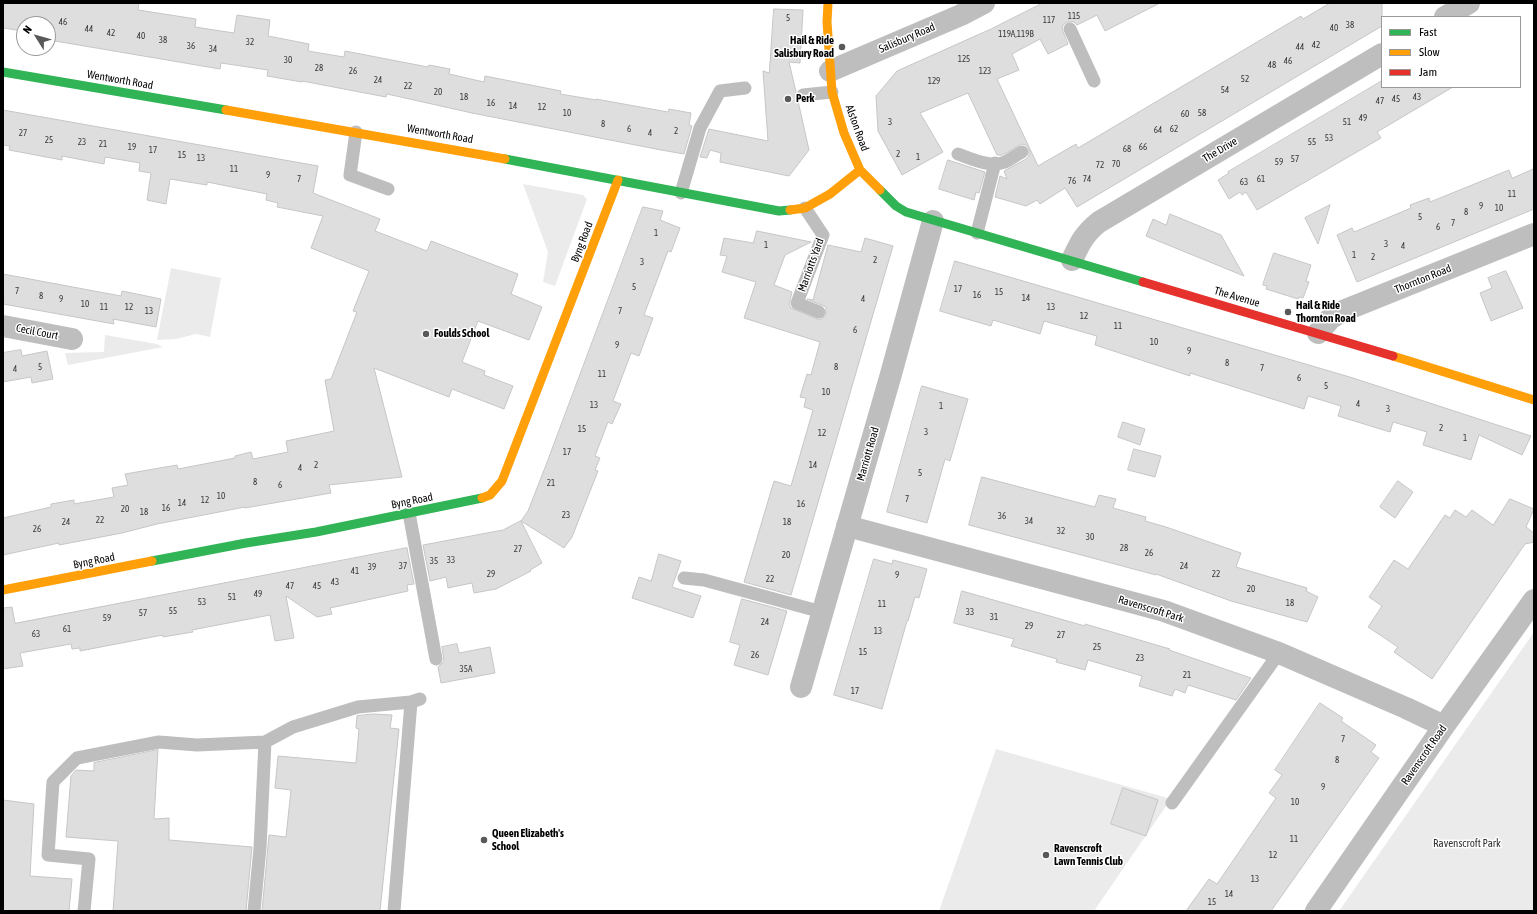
<!DOCTYPE html>
<style>
body{margin:0}
#map{position:relative;width:1537px;height:914px;overflow:hidden;background:#fff;font-family:"Asap Condensed",sans-serif}
canvas{display:block}
.frame{position:absolute;inset:0;border:4px solid #000;pointer-events:none}
.legend{position:absolute;left:1381px;top:16px;width:140px;height:72px;box-sizing:border-box;background:#fff;border:1px solid #999;margin:0;padding:5px 7px;list-style:none;font-size:12px;color:#000}
.legend li{display:flex;align-items:center;gap:8px;height:20px}
.legend b{width:20px;border:1px solid #999}
.north{position:absolute;left:16px;top:16px;width:40px;height:40px;box-sizing:border-box;background:#fff;border:1px solid #999;border-radius:50%;rotate:307deg;font-size:11px;font-weight:700;line-height:16px;text-align:center;color:#000}
.north::after{content:'';display:block;margin:auto;width:14px;height:18px;background:#595959;clip-path:polygon(50% 0,100% 100%,50% 72%,0 100%)}
</style>
<div id="map">
<canvas width="1537" height="914"></canvas>
<div class="frame"></div>
<ul class="legend">
<li><b style="height:5px;background:#30b455"></b>Fast</li>
<li><b style="height:5px;background:#ff9f0a"></b>Slow</li>
<li><b style="height:5px;background:#e5322d"></b>Jam</li>
</ul>
<div class="north">N</div>
</div>
<script>
const context = document.querySelector('canvas').getContext('2d');
context.lineJoin = 'round';
function fill(path, color) { context.fillStyle = color; context.fill(path, 'evenodd'); }
function strokePath(path, color, width, dash) { context.strokeStyle = color; context.lineWidth = width; context.lineCap = dash ? 'butt' : 'round'; context.setLineDash(dash || []); context.stroke(path); }
function label(font, color, halo, rows, align = 'center') {
  context.font = font + ' "Asap Condensed",sans-serif'; context.lineWidth = 3; context.setLineDash([]); context.textBaseline = 'middle'; context.strokeStyle = halo; context.fillStyle = color; for (const [text, x, y, turn = 0] of rows) {
    context.save(); context.translate(x, y); context.rotate((+turn || 0) * Math.PI / 180); context.textAlign = isNaN(turn) ? turn : align; if (halo) context.strokeText(text, 0, 0); context.fillText(text, 0, 0); context.restore();
  }
}
fill(new Path2D(`
 M523,184L583,195L587,199L555,286L543,282L548,252Z
 M171,268L221,278L210,337L196,334L176,339L157,340Z
 M105,335L157,344L163,347L68,365L65,353L104,352Z
 M1534,632V911H1339Z
 M996,749L1171,799L1094,911H939Z`), '#ebebeb');
const building = new Path2D(`
 M3,3H139L138,10L196,19L195,27L234,33L237,15L270,20L268,36L309,44L308,51L344,57L345,51L428,67L429,65L450,69L449,74L484,82L485,76L561,91L560,94L596,100V99L668,112L669,109L691,113L689,125L692,126L684,154L661,150L472,113L387,94L386,97L302,81V82L267,76L268,70L221,63L220,69L49,40L48,24H24V31L3,28Z
 M1043,3H1160L1105,31L1097,15L1077,25L1074,22H1067L1063,25L1062,29L1068,44L1048,54L1040,39L1012,54L1019,70L997,79L1038,166L1076,144L1078,148L1301,16L1303,19L1330,3H1382V26L1077,207L1065,188L1040,204L1037,200L1026,206L995,197L1000,176L1007,179L1004,171L1026,159L1029,156V149L1026,145L1022,144L1002,155H997L968,93L920,113L943,152L902,175L878,131L876,96L897,71L991,29Z
 M774,9L803,10L800,63L789,62L796,92L795,96L798,101L809,150L789,176L720,162L721,153L710,150L707,158L700,157L709,129L768,141L763,71L769,73Z
 M1382,81V87H1453L1377,132L1381,138L1257,210L1246,192L1242,195L1240,192L1229,199L1218,180L1229,173L1228,172Z
 M3,110L318,166L313,193L380,219L375,231L427,251L431,241L518,274L511,294L542,307L529,340L478,321L462,362L485,371L484,375L513,386L504,409L452,389L449,397L374,368L402,477L329,485L331,493L245,508V507L157,524L122,533L59,545V543L3,555V518L51,507V504L74,500V504L114,497L112,488L128,485L125,474L177,465L178,469L235,458V456L251,452L253,459L288,452L286,441L334,431L325,380L331,379L357,312L353,311L369,271L311,248L323,216L277,207L278,203L266,200L267,194L207,182V185L170,179L166,204L147,200L151,173L139,171L140,163L105,157L104,164L62,156V160L9,150L10,146L3,145Z
 M948,160L985,172L979,193L976,192L974,200L939,189Z
 M1534,169V209L1357,282L1337,235L1352,228L1354,232L1411,208L1410,205L1429,198L1430,202L1509,170L1512,178Z
 M1330,205L1318,244L1305,218Z
 M643,207L663,211L660,220L680,228L671,252L668,251L644,315L653,318L645,340L639,356L631,353L613,401L621,404L612,424L608,422L595,456L600,458L595,470L598,471L572,537L564,548L521,521L528,511L546,465Z
 M1170,214L1221,235L1244,276L1146,236L1153,219L1166,225Z
 M757,231L811,242L785,255L774,285L792,292L789,304L791,308L820,320L826,315V307L807,299L813,300L828,245L861,252L865,238L893,246L791,595L744,582L774,481L791,486L813,410L804,407L806,398L800,397L807,374L811,375L820,342L744,318L756,282L722,272L727,256L720,255L724,238L753,243Z
 M1274,253L1311,265L1306,281L1309,282L1303,298L1299,297L1298,299L1266,289L1267,286L1263,285Z
 M955,261L1353,378L1531,436L1522,455L1479,435L1471,460L1423,445L1427,432L1393,422L1390,432L1338,416L1341,406L1308,396L1304,409L1190,373V376L1095,345L1097,336L1044,321L1040,334L993,320L991,326L960,317L940,311Z
 M1506,271L1523,308L1491,321L1480,293L1492,288L1488,278Z
 M3,274L121,296L122,291L161,299L156,327L113,319L114,324L3,304Z
 M21,350L22,356L47,351L53,379L32,383L31,377L3,382V353Z
 M922,386L968,399L950,461L945,459L927,523L887,512Z
 M1123,422L1145,429L1140,445L1118,437Z
 M1134,449L1161,456L1155,477L1128,470Z
 M982,477L1095,507L1099,495L1116,499L1113,508L1146,517L1145,521L1166,527L1241,553L1236,567L1307,588L1306,591L1318,597L1307,622L1231,601L1156,574V575L969,525Z
 M1398,481L1413,492L1395,518L1380,507Z
 M1510,499L1534,509L1526,527L1534,533V542L1525,544L1432,679L1394,652L1398,647L1368,627L1382,606L1369,597L1394,560L1408,569L1445,515L1450,518L1455,510L1466,517L1472,510L1493,525Z
 M521,521L542,563L530,570L531,571L496,589L474,593L472,583L448,588L446,577L430,581L423,545L503,530Z
 M407,548L414,584L407,585L408,591L330,608L332,614L317,617L286,596L294,638L275,641L270,615L192,630L193,632L163,637V635L80,651V648L72,649L71,644L20,653L23,666L3,669V608L12,607L15,623Z
 M659,554L681,561L672,587L701,596L693,618L632,598L639,577L651,581Z
 M874,559L892,564L893,560L927,569L919,598L915,597L908,621H907L882,709L834,695Z
 M962,591L1085,626V624L1170,649L1169,650L1251,678L1236,700L1188,685L1185,693L1175,689L1172,696L1139,686L1142,676L1088,660L1085,670L1056,662L1057,659L1011,646L1014,639L954,623Z
 M742,599L787,611L768,675L734,665L740,645L730,642Z
 M457,644L459,653L490,647L495,673L441,683L438,667L444,661L442,647Z
 M1320,703L1343,718L1341,721L1376,745L1371,752L1379,758L1271,911H1186L1209,879L1217,884L1276,798L1269,793L1282,775L1275,770Z
 M374,714L392,715L390,728L399,729L380,911H262L269,835L286,837L291,790L275,788L278,756L356,763L359,729L356,728L357,716Z
 M158,750L154,819L169,818V840L252,847L246,911H113L118,841L66,837L71,776L76,770L94,771V763Z
 M1123,788L1158,800L1146,836L1111,824Z
 M3,800L34,804L30,876L72,879L69,911H3Z`);
fill(building, '#dedede');
strokePath(building, '#c6c6c6', 1);
strokePath(new Path2D(`
 M1070,29L1094,81
 M803,95L832,92
 M356,132L350,175L388,189
 M958,154C972,159 990,168 1005,162C1011,159 1016,155 1022,152
 M681,193L700,128L720,91L745,88
 M805,208L823,235L797,303L819,312
 M977,233L995,163
 M409,513L436,659
 M684,578L704,580L822,612
 M1172,803L1279,653
 M84,911L89,859L48,855L53,782L77,758L159,742L197,745L265,742L293,727L358,707L411,702
 M254,911L260,848L265,742
 M394,911L411,702L420,699`), '#bebebe', 13);
strokePath(new Path2D(`
 M1445,17L1469,3
 M830,71L961,15L984,3
 M1072,260C1080,243 1084,234 1099,222L1382,54
 M3,326L72,339
 M1318,333L1330,319L1343,311L1534,234
 M847,526L1164,611L1279,653L1406,708L1444,726
 M801,687L891,374L933,221
 M1316,911L1444,726L1534,600`), '#bebebe', 22);
strokePath(new Path2D(`
 M3,72L226,110
 M505,159L779,211L790,210
 M880,190L896,206L906,212L1143,282
 M152,561L246,543L316,532L482,498`), '#30b455', 9);
strokePath(new Path2D(`
 M828,3L827,22L832,92L844,133L860,170L880,190
 M226,110L505,159
 M790,210L805,208L830,194L860,170
 M1393,356L1534,400
 M482,498L490,495L502,481L618,180
 M3,590L152,561`), '#ff9f0a', 9);
strokePath(new Path2D(`
 M1143,282L1393,356`), '#e5322d', 9);
for (const [x, y, r, color] of [
 [842,47,4,"#595959"],
 [788,99,4,"#595959"],
 [1288,312,4,"#595959"],
 [426,334,4,"#595959"],
 [484,840,4,"#595959"],
 [1046,855,4,"#595959"]
]) { const dot = new Path2D(); dot.arc(x, y, r, 0, 2 * Math.PI); context.fillStyle = color; context.fill(dot); strokePath(dot, '#fff', 1.5); }
label('9px', '#383838', null, [
 ["115",1074,16],
 ["5",788,18],
 ["117",1049,20],
 ["46",63,22],
 ["38",1350,25],
 ["40",1334,28],
 ["44",89,29],
 ["42",111,33],
 ["119A,119B",1016,34],
 ["40",141,36],
 ["38",163,40],
 ["32",250,42],
 ["42",1316,45],
 ["36",191,46],
 ["44",1300,47],
 ["34",213,49],
 ["125",964,59],
 ["30",288,60],
 ["46",1288,61],
 ["48",1272,65],
 ["28",319,68],
 ["26",353,71],
 ["123",985,71],
 ["52",1245,79],
 ["24",378,80],
 ["129",934,81],
 ["22",408,86],
 ["54",1225,90],
 ["20",438,92],
 ["18",464,97],
 ["43",1417,97],
 ["45",1396,99],
 ["47",1380,101],
 ["16",491,103],
 ["14",513,106],
 ["12",542,107],
 ["10",567,113],
 ["58",1202,113],
 ["60",1185,114],
 ["49",1363,118],
 ["3",890,122],
 ["51",1347,122],
 ["8",603,124],
 ["6",629,129],
 ["62",1174,129],
 ["64",1158,130],
 ["2",676,131],
 ["27",23,133],
 ["4",650,133],
 ["53",1329,138],
 ["25",49,140],
 ["23",82,142],
 ["55",1312,142],
 ["21",103,144],
 ["19",132,147],
 ["66",1143,147],
 ["68",1127,149],
 ["17",153,150],
 ["2",898,154],
 ["15",182,155],
 ["1",918,157],
 ["13",201,158],
 ["57",1295,159],
 ["59",1279,162],
 ["70",1116,164],
 ["72",1100,165],
 ["11",234,169],
 ["9",268,175],
 ["7",299,179],
 ["74",1087,179],
 ["61",1261,179],
 ["76",1072,181],
 ["63",1244,182],
 ["11",1512,194],
 ["9",1481,206],
 ["10",1499,208],
 ["8",1466,212],
 ["5",1420,217],
 ["7",1453,223],
 ["6",1438,227],
 ["1",656,233],
 ["3",1386,244],
 ["1",766,245],
 ["4",1403,246],
 ["1",1354,255],
 ["2",1373,257],
 ["2",875,260],
 ["3",642,262],
 ["5",634,287],
 ["17",958,289],
 ["7",17,291],
 ["15",999,292],
 ["16",977,295],
 ["8",41,296],
 ["14",1026,298],
 ["9",61,299],
 ["4",863,299],
 ["10",85,304],
 ["11",104,307],
 ["12",129,307],
 ["13",1051,307],
 ["13",149,311],
 ["7",620,311],
 ["12",1084,316],
 ["11",1118,326],
 ["6",855,330],
 ["10",1154,342],
 ["9",617,345],
 ["9",1189,351],
 ["8",1227,363],
 ["5",40,367],
 ["8",836,367],
 ["7",1262,368],
 ["4",15,369],
 ["11",602,374],
 ["6",1299,378],
 ["5",1326,386],
 ["10",826,392],
 ["4",1358,404],
 ["13",594,405],
 ["1",941,406],
 ["3",1388,409],
 ["2",1441,428],
 ["15",582,429],
 ["3",926,432],
 ["12",822,433],
 ["1",1465,438],
 ["17",567,452],
 ["2",316,465],
 ["14",813,465],
 ["4",300,468],
 ["5",920,473],
 ["8",255,482],
 ["21",551,483],
 ["6",280,485],
 ["10",221,496],
 ["7",907,499],
 ["12",205,500],
 ["14",182,503],
 ["16",801,504],
 ["16",166,508],
 ["20",125,509],
 ["18",144,512],
 ["23",566,515],
 ["36",1002,516],
 ["22",100,520],
 ["34",1029,521],
 ["24",66,522],
 ["18",787,522],
 ["26",37,529],
 ["32",1061,531],
 ["30",1090,537],
 ["28",1124,548],
 ["27",518,549],
 ["26",1149,553],
 ["20",786,555],
 ["33",451,560],
 ["35",434,561],
 ["37",403,566],
 ["24",1184,566],
 ["39",372,567],
 ["41",355,571],
 ["29",491,574],
 ["22",1216,574],
 ["9",897,575],
 ["22",770,579],
 ["43",335,582],
 ["47",290,586],
 ["45",317,586],
 ["20",1251,589],
 ["49",258,594],
 ["51",232,597],
 ["53",202,602],
 ["18",1290,603],
 ["11",882,604],
 ["55",173,611],
 ["33",970,612],
 ["57",143,613],
 ["31",994,617],
 ["59",107,618],
 ["24",765,622],
 ["29",1029,626],
 ["61",67,629],
 ["13",878,631],
 ["63",36,634],
 ["27",1061,635],
 ["25",1097,647],
 ["15",863,652],
 ["26",755,655],
 ["23",1140,658],
 ["35A",466,669],
 ["21",1187,675],
 ["17",855,691],
 ["7",1343,739],
 ["8",1337,760],
 ["9",1323,787],
 ["10",1295,802],
 ["11",1294,839],
 ["12",1273,855],
 ["13",1255,879],
 ["14",1229,894],
 ["15",1212,902]
]);
label('11px', '#000', '#fff', [
 ["Salisbury Road",907,38,-23],
 ["Wentworth Road",120,80,10],
 ["Alston Road",857,128,70],
 ["Wentworth Road",440,134,10],
 ["The Drive",1220,150,-31],
 ["Byng Road",582,242,-69],
 ["Marriotts Yard",811,265,-70],
 ["Thornton Road",1423,279,-22],
 ["The Avenue",1237,297,16],
 ["Cecil Court",37,332,11],
 ["Marriott Road",868,454,-74],
 ["Byng Road",412,501,-11],
 ["Byng Road",94,561,-11],
 ["Ravenscroft Park",1151,609,17],
 ["Ravenscroft Road",1424,755,-55]
]);
label('bold 11px', '#000', '#fff', [
 ["Hail & Ride",834,41,"right"],
 ["Salisbury Road",834,54,"right"],
 ["Perk",796,99],
 ["Hail & Ride",1296,306],
 ["Thornton Road",1296,319],
 ["Foulds School",434,334],
 ["Queen Elizabeth's",492,834],
 ["School",492,847],
 ["Ravenscroft",1054,849],
 ["Lawn Tennis Club",1054,862]
], 'left');
label('11px', '#313131', '#fff', [
 ["Ravenscroft Park",1467,844]
]);
</script>
